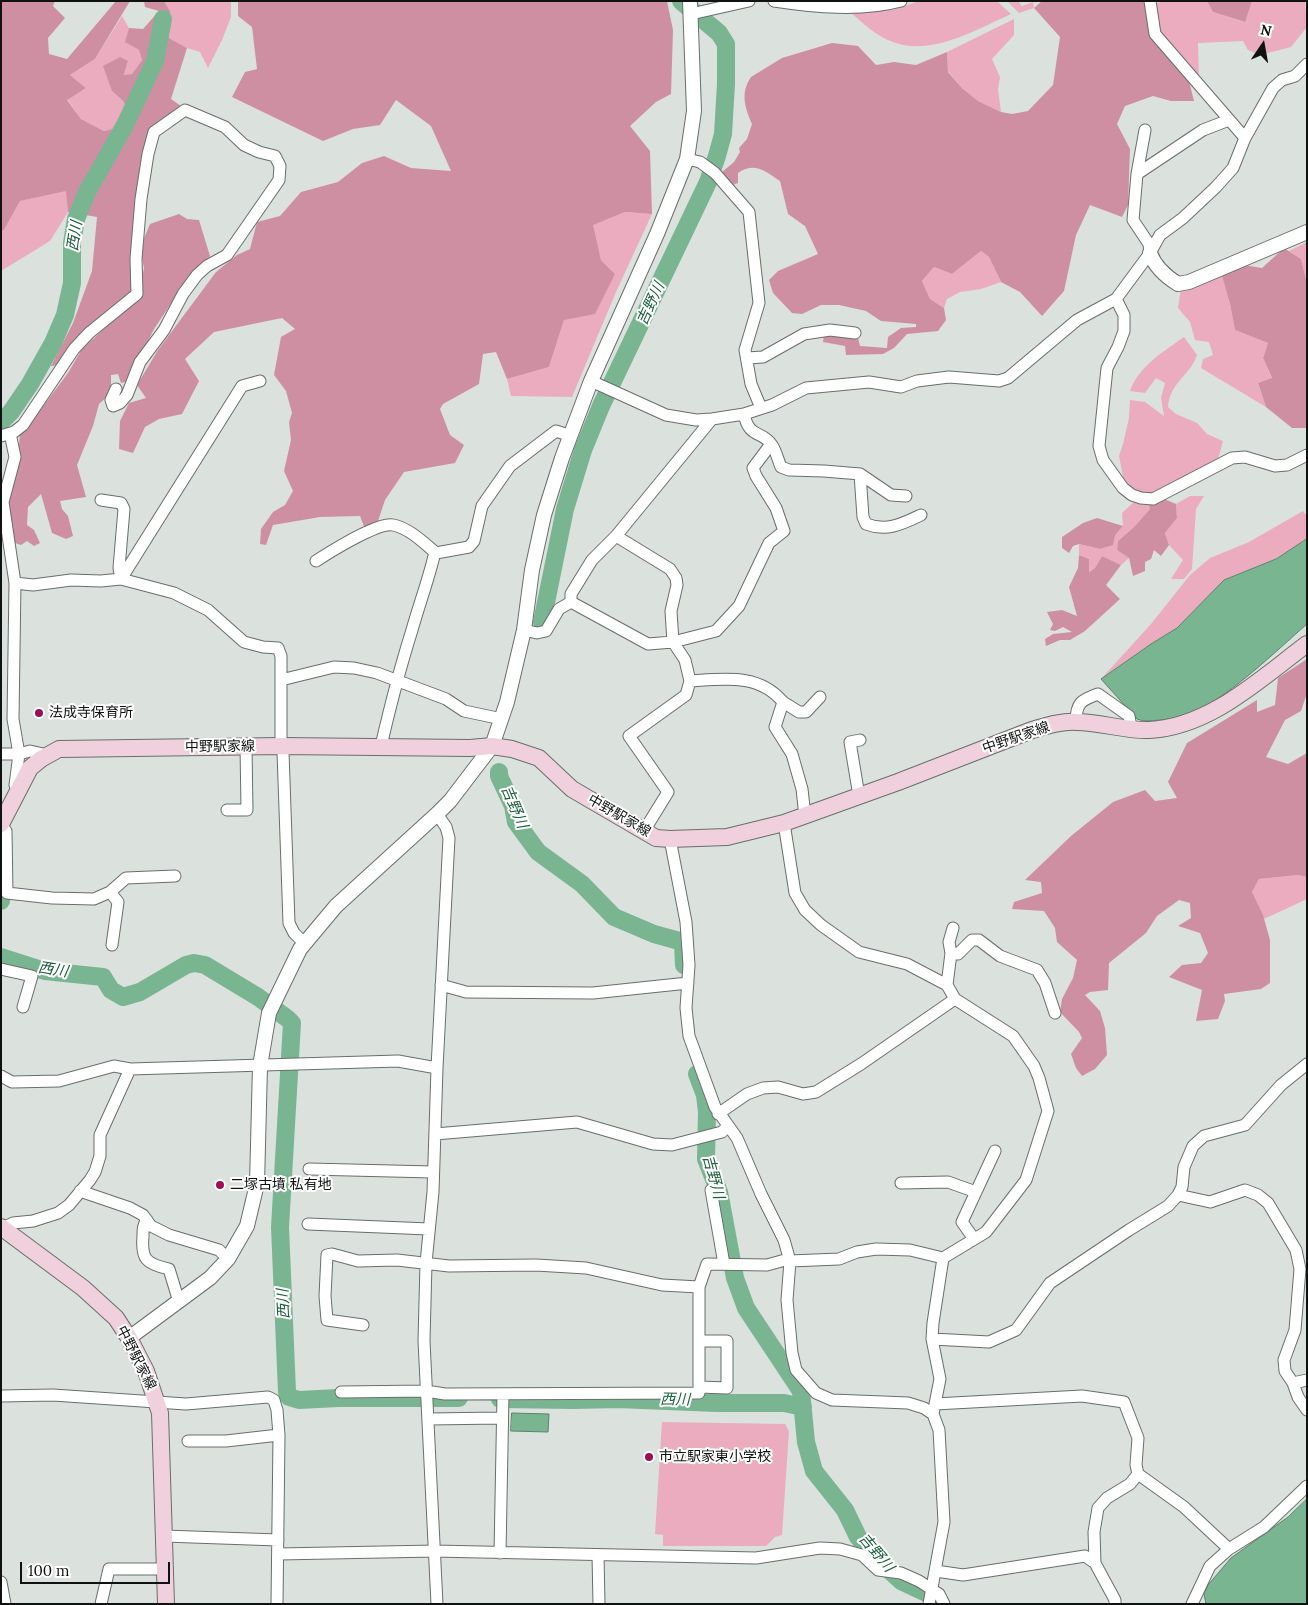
<!DOCTYPE html>
<meta charset="utf-8">
<style>
body{margin:0}
#map{position:relative;width:1308px;height:1605px;overflow:hidden;background:#dbe1dd;font-family:Lora,serif}
canvas{display:block}
.frame{position:absolute;inset:0;border:2px solid #101211;pointer-events:none}
.north{position:absolute;left:1238px;top:20px;width:50px;height:50px;-webkit-text-stroke:4px #fff;paint-order:stroke;rotate:12deg;font-size:14px;font-weight:700;line-height:20px;text-align:center;color:#101211}
.north::after{content:'';display:block;margin:auto;width:18px;height:22px;background:#101211;clip-path:polygon(50% 0,100% 100%,50% 72%,0 100%)}
.scale{position:absolute;left:20px;top:1562px;width:150px;height:22px;box-sizing:border-box;border:2px solid #101211;border-top:0;padding-left:6px;font-size:15px;line-height:18px;white-space:nowrap;color:#101211;-webkit-text-stroke:4px #fff;paint-order:stroke}
</style>
<div id="map">
<canvas width="1308" height="1605"></canvas>
<div class="frame"></div>
<div class="north">N</div>
<div class="scale">100 m</div>
</div>
<script>
const context = document.querySelector('canvas').getContext('2d');
context.lineJoin = 'round';
function fill(path, color) { context.fillStyle = color; context.fill(path, 'evenodd'); }
function strokePath(path, color, width, dash) { context.strokeStyle = color; context.lineWidth = width; context.lineCap = dash ? 'butt' : 'round'; context.setLineDash(dash || []); context.stroke(path); }
function label(font, color, halo, rows, align = 'center') {
  context.font = font + ' Lora,"Noto Sans JP",serif'; context.lineWidth = 4; context.setLineDash([]); context.textBaseline = 'middle'; context.strokeStyle = halo; context.fillStyle = color; for (const [text, x, y, turn = 0] of rows) {
    context.save(); context.translate(x, y); context.rotate((+turn || 0) * Math.PI / 180); context.textAlign = isNaN(turn) ? turn : align; if (halo) context.strokeText(text, 0, 0); context.fillText(text, 0, 0); context.restore();
  }
}
fill(new Path2D(`
 M164,1H231V17L222,40L208,68L200,52L187,48L169,38L170,11Z
 M919,1H997L1011,14C975,30 928,59 888,40C874,34 862,22 851,13L893,10Z
 M1007,1H1018L1022,6L1033,2L1034,8L1019,13Z
 M1164,1H1207L1213,12L1244,22L1252,1H1305L1307,27L1291,47L1260,55L1248,50L1243,41L1198,43L1199,79L1157,29L1154,4Z
 M122,16L129,28L126,42L139,50L142,60L132,74L124,76L128,61L112,91L123,101L135,123L104,131L81,119L67,99L86,88L70,75L95,59Z
 M1014,19V35L992,59L1000,77L998,89L1001,112L978,101L962,88L948,71L947,52Z
 M67,190L68,212L50,241L1,271V230H4L20,201Z
 M625,212L652,214L616,292L572,397L511,396L507,379L549,367L564,320L615,274L601,260L592,225Z
 M1307,242V283L1301,259L1289,251Z
 M981,251L989,257L1001,282L981,289L960,292L947,299L944,308L930,299L922,281L934,267L952,274Z
 M1210,276H1222L1230,304L1235,330L1268,343L1263,358L1272,379L1258,383L1266,407L1201,368L1203,359L1213,355L1209,342L1195,340L1190,322L1178,308L1181,288Z
 M1184,337L1197,355C1190,376 1170,382 1168,407L1176,414L1197,423L1207,434L1223,441L1218,459L1155,493L1142,494L1130,489L1124,482L1119,456L1123,444L1129,418L1130,400L1145,402L1164,416L1161,398L1165,383L1156,378L1145,393L1130,391C1139,366 1163,352 1184,337Z
 M1190,496H1204L1196,509L1192,569L1184,579H1171L1183,560L1169,545L1165,533L1177,518L1176,504Z
 M1136,500L1148,503L1150,509L1134,527L1118,541L1117,550L1129,558L1121,565L1102,556L1095,568L1088,572L1089,559L1079,555V544L1100,549L1123,526L1122,513Z
 M1303,511L1307,516V539L1276,559L1224,580L1177,628L1151,644L1101,679L1151,624L1190,575L1210,558L1249,542Z
 M1298,875L1307,877V899L1264,919L1252,892L1259,879Z
 M662,1422L785,1424L789,1431L782,1535L775,1537L766,1546H663V1535L655,1534Z`), '#ecacbf');
fill(new Path2D(`
 M1,1H55L53,6L65,18L48,38L49,54L67,59L116,1H130L95,59L70,75L86,88L67,100L81,119L104,131L135,123L123,101L112,91L103,66L120,57L128,61L124,75L132,74L142,60L139,50L125,42L129,28L143,29L159,11L145,7L144,1H164L170,11L169,38L187,48L171,99L181,106L151,130L133,293L62,365L51,366L73,323L92,271L97,217L68,212L66,191L20,201L4,230H1Z
 M238,1H667L673,30L671,94L656,102L630,126L650,151L652,214L625,212L593,225L601,260L615,274L595,314L564,320L549,367L507,379L496,352L483,354L479,384L443,404L440,409L450,435L464,445L455,463L404,472L385,500L377,524L365,529L360,516L320,517L273,525L266,545L260,544L261,529L273,512L285,505L293,491L284,471L291,440L289,422L292,413L286,391L274,375L281,337L295,329L282,318L214,332L185,359L199,381L182,414L159,419L145,427L133,453L119,449L120,421L129,403L146,398L137,385L158,350L216,272L237,255L250,249L257,222L280,216L301,192L338,182L362,163L384,156L411,168L451,171L431,126L396,100L380,125L353,129L323,141L232,97L245,72L257,69L252,27L238,16Z
 M1042,1H1144L1151,37L1188,77L1194,101H1171L1153,96L1125,106L1117,124L1130,149L1128,205L1122,217L1090,205L1076,235L1064,291L1042,316L1020,292L1001,282L989,257L981,251L952,274L934,267L922,281L930,299L944,308L946,320L938,331L907,334L894,348L883,354L846,355L845,346L823,342L824,334H842L858,338L860,346L887,348L888,337L901,328L916,327V324L881,321L866,311L839,305H821L802,314L792,313L773,293L769,280L778,271L818,254L805,226L788,214L780,181C766,172 755,161 738,173V183L730,186L722,172L734,162L740,152L739,148L747,139L752,124C745,108 740,93 751,77L782,58L832,43L858,46L876,65L894,62L916,65L947,52L948,72L962,88L978,101L1001,112L1012,114L1028,111L1053,85L1060,37L1034,8Z
 M1207,1H1252L1245,22L1213,12Z
 M179,214L187,219L199,220L210,256L182,287L154,329L128,381L121,383L118,374L111,375V393L99,404L93,426L77,465L86,497L60,501L62,509L68,516L73,536L66,539L52,533L41,494L28,507L27,525L34,530L40,543L34,546L27,541L21,545L15,543L7,496L18,456L20,434L32,421L68,373L82,349L138,298L144,268L140,248L150,224Z
 M1284,248L1301,259L1307,283V428H1292L1266,407L1258,383L1272,378L1263,358L1268,343L1235,330L1230,304L1222,276L1237,264L1262,268Z
 M1164,499L1176,504L1177,518L1165,533L1169,545L1161,556L1154,550L1151,559L1145,562V571L1133,576L1129,558L1117,550L1118,541L1134,527L1150,509L1148,503Z
 M1097,518L1123,526L1115,535L1113,545L1100,549L1079,544L1073,546L1069,553L1062,548V537L1083,523Z
 M1079,555L1089,559V572L1095,568L1102,556L1121,565L1106,585L1120,599L1085,631L1070,640H1060L1046,646L1045,639L1053,634L1072,632L1063,627L1055,631L1050,630L1053,624L1047,612L1062,610L1077,616L1069,587L1078,568Z
 M1307,659V693L1301,711L1285,720L1266,757L1288,764L1307,753V877L1298,875L1259,879L1252,892L1263,915L1270,940V983L1261,989L1224,994L1225,1001L1218,1019L1196,1021L1202,990L1169,977L1182,965L1201,963L1208,953L1200,933L1178,926L1191,918L1190,903L1179,900L1157,916L1146,933L1109,963L1108,990L1090,992L1085,995L1100,1011L1105,1028L1107,1055L1095,1069L1082,1076L1076,1068L1071,1054L1082,1038L1079,1032L1060,1012L1062,999L1073,978L1077,960L1057,942L1055,928L1044,911L1012,909L1014,902L1042,893L1041,882L1025,880L1071,836L1113,802L1145,790L1155,801L1177,798L1168,782L1187,743L1257,700V712L1275,705L1278,678Z`), '#cf8fa2');
const water = new Path2D(`
 M1307,539V624C1274,653 1235,691 1197,711C1185,717 1172,719 1159,720C1150,721 1145,722 1137,719L1101,679L1151,644L1177,628L1224,580L1276,559Z
 M512,1413L549,1414L548,1432L511,1431Z
 M1307,1499V1604H1206L1204,1594L1208,1585L1231,1558L1288,1517Z`);
fill(water, '#7ab591');
strokePath(water, '#5a846b', 1);
strokePath(new Path2D(`
 M1,422L11,412L30,384L53,343L65,315L72,283V243L76,219L87,192L125,125L155,61L163,19
 M542,622L565,509L583,450L601,406L708,182L717,156L723,134L726,84V44L719,33L681,1
 M499,772V776L513,806L516,822L538,852L582,884L614,917L654,934L683,942L684,965
 M1,883V901
 M1,957L45,971L103,977L111,990L123,997L140,992L186,965L194,963L205,965L258,997L288,1019L292,1023L280,1227L287,1392L289,1397L299,1400L338,1398H459
 M697,1074L705,1095L707,1112L706,1159L719,1192L735,1278L746,1308L801,1391L806,1442L814,1471L845,1510L858,1537L876,1558L901,1581L935,1597L939,1604
 M500,1399L574,1400L617,1399L717,1403H784L803,1407`), '#7ab591', 18);
const minor = new Path2D(`
 M774,1C814,7 861,12 901,1
 M1150,1L1155,34L1245,138
 M691,14L749,1
 M1145,130L1137,174L1133,220L1149,244L1150,253
 M687,159L700,162L715,173L749,212L759,303L745,350L751,384L761,408
 M1137,174L1203,130L1229,120
 M1116,299L1124,315V331L1118,347L1107,368L1099,446L1103,460L1123,488L1132,495L1141,498L1153,499L1232,458L1245,457L1275,466L1287,465L1307,455
 M747,358L763,357L804,334L830,330L855,333
 M591,381L666,415L696,420L712,419L744,414L772,405L806,388L869,382L901,387L917,381L949,377L999,381L1008,378L1077,320L1116,299L1150,253L1160,235L1183,218L1216,187L1233,168L1245,138L1273,88L1282,80L1295,76L1307,64
 M744,414C749,439 762,430 772,445C776,451 778,460 781,467L789,470L824,471L860,474L891,495L906,496
 M1,436L14,432L23,425L74,349L89,333L137,294L136,259L141,199L148,154L154,132L185,110L225,127L244,145L259,152L275,156L280,166L279,180L227,255L207,266L197,275L183,294L164,330L140,362L127,395L120,403L113,406L111,400L116,389
 M860,474L863,517L866,524C887,532 902,524 921,515
 M101,500L121,503L124,509L119,568L121,579
 M616,536L670,569L676,578L677,585L671,611L673,642L685,660L690,681L686,695L629,736L668,792L644,831
 M316,561C330,552 378,522 393,525C409,528 424,543 436,553
 M121,579L242,386L260,381
 M15,583L33,585L71,580L101,581L121,579L174,593L208,610L244,642L263,647L278,648L281,656V746L283,752L289,923L294,933L304,943
 M571,602V594L592,560L616,536L712,419
 M524,630L537,633L546,631L559,609L571,602L648,644L673,642L716,631L739,606L769,543L784,531L776,508L756,476L753,468L771,444
 M281,680L334,667L354,668L377,673L446,699L464,711L502,719
 M690,681C724,679 759,673 783,702L775,727L792,754L802,789L805,816
 M783,702L799,712H806L820,697
 M1076,722C1076,703 1081,700 1098,694L1129,716L1131,728
 M381,746C390,707 400,668 412,630C419,605 428,581 434,556L436,553L469,547L474,541L482,506L510,466L556,431L571,436
 M1,754H19L13,719L15,583L3,502L15,457L11,438L8,434
 M20,788L15,785L19,754L30,751L48,755
 M859,796L850,742L860,740
 M227,810H247L246,746
 M784,823L795,893L805,910L821,925L859,952L907,964L947,985L955,999L1013,1036L1034,1066L1039,1078L1048,1111L1026,1180L986,1232L943,1258L933,1323L932,1339L940,1379L933,1414
 M1,826L6,831L7,893L52,898L94,899L110,892L126,878L175,876
 M670,839L686,922L689,965L686,1008L689,1036L715,1107L737,1138L761,1194L784,1240L790,1261L787,1300L792,1353L796,1370L816,1393L832,1400L908,1403L924,1408L933,1414L939,1430L944,1522L929,1604
 M110,892L118,902L112,945
 M951,953L958,954L972,940H979L1000,956L1037,970L1045,983L1055,1013
 M1,969L32,976L23,1007
 M441,985L466,992L593,993L688,983
 M947,985L951,953L949,942L953,928
 M1,1076L12,1082L59,1081L114,1066L130,1069L398,1061L437,1068
 M718,1114L747,1094L763,1088L778,1087L803,1094L816,1092L861,1064L955,999
 M435,1134L577,1122L653,1144L672,1145L722,1132L728,1126
 M309,1169L433,1172
 M901,1183L948,1182L976,1192
 M711,1190L724,1264
 M80,1191L130,1208L143,1215L151,1226L169,1235L219,1250L228,1259
 M1178,1195L1210,1202L1245,1190L1258,1195L1268,1203L1296,1250L1300,1269L1295,1330L1284,1360L1285,1371L1293,1383L1307,1380
 M147,1220C143,1225 143,1229 143,1236C141,1259 146,1264 169,1269L179,1302
 M308,1224L429,1229
 M3,1228L13,1223L33,1221L58,1213L69,1205L90,1180L95,1172L100,1156V1135L130,1069
 M974,1239L962,1222L995,1151
 M363,1325L327,1320L325,1296L327,1255L332,1254L358,1261L397,1260L449,1266L536,1265L586,1268L662,1285L699,1287L707,1264L767,1265L785,1260L790,1261L839,1259L857,1252L876,1249L910,1250L943,1258
 M932,1339L989,1342L1016,1330L1050,1283L1129,1230L1168,1206L1178,1195L1182,1187L1184,1167L1193,1146L1204,1136L1245,1125L1281,1085L1307,1064
 M699,1341H727V1388L699,1387
 M1293,1383L1298,1397L1307,1410
 M341,1392L426,1391L445,1394L699,1393V1287
 M1,1396L53,1395L186,1404L268,1397L274,1400L277,1410L279,1435L277,1604
 M935,1404L1082,1396L1124,1402L1138,1438L1136,1465L1138,1474L1184,1507L1229,1549
 M428,1419L501,1418
 M188,1441H226L279,1435
 M164,1536L278,1540
 M500,1553L503,1394
 M278,1554L435,1551L756,1558L820,1548L840,1549L862,1555L878,1570L901,1573L919,1581L939,1594L944,1604
 M598,1555L599,1604
 M936,1571L963,1575L1085,1556L1095,1563
 M1,1582L5,1604
 M101,1604L109,1569H165
 M437,1604L424,1341L426,1263L433,1192L437,1068L449,838L446,827L437,814
 M1115,1604V1600L1095,1563L1094,1532L1098,1508L1107,1498L1130,1484L1138,1474
 M1192,1604L1210,1566L1229,1549L1264,1527L1307,1486`);
const tertiary = new Path2D(`
 M1150,253C1155,267 1165,276 1178,284L1189,282L1307,232
 M129,1338L210,1278L228,1259L247,1226L257,1184L260,1066L269,1013L300,949L336,906L437,814L450,801L492,746L507,702L524,630L532,570L544,515L562,458L591,381L657,234L687,159L694,111L690,1`);
const secondary = new Path2D(`
 M1,824L30,768L41,759L59,749L281,746L470,748L492,746L512,749L539,758L572,789L656,838L670,839L727,837L784,823L898,782L1032,730C1046,726 1061,721 1077,722C1099,722 1127,731 1149,730C1210,727 1260,679 1307,644
 M1,1227L83,1288L116,1318L129,1338L146,1371L160,1413L166,1604`);
strokePath(minor, '#696e6b', 13);
strokePath(tertiary, '#696e6b', 16);
strokePath(secondary, '#696e6b', 18);
strokePath(minor, '#fff', 11);
strokePath(tertiary, '#fff', 14);
strokePath(secondary, '#f0d0dc', 16);
for (const [x, y, r, color] of [
 [39,713,5,"#a00e55"],
 [220,1185,5,"#a00e55"],
 [649,1457,5,"#a00e55"]
]) { const dot = new Path2D(); dot.arc(x, y, r, 0, 2 * Math.PI); context.fillStyle = color; context.fill(dot); strokePath(dot, '#fff', 2); }
label('14px', '#101211', '#fff', [
 ["法成寺保育所",49,713],
 ["二塚古墳 私有地",230,1185],
 ["市立駅家東小学校",659,1457]
], 'left');
label('14px', '#101211', '#fff', [
 ["中野駅家線",1016,738,-19],
 ["中野駅家線",220,747,-1],
 ["中野駅家線",619,816,30],
 ["中野駅家線",136,1358,63]
]);
label('italic 15px', '#1c603d', '#fff', [
 ["西川",75,236,-81],
 ["吉野川",651,304,-65],
 ["吉野川",514,807,67],
 ["西川",53,970,9],
 ["吉野川",713,1177,75],
 ["西川",284,1304,-93],
 ["西川",675,1400,1],
 ["吉野川",876,1553,50]
]);
</script>
